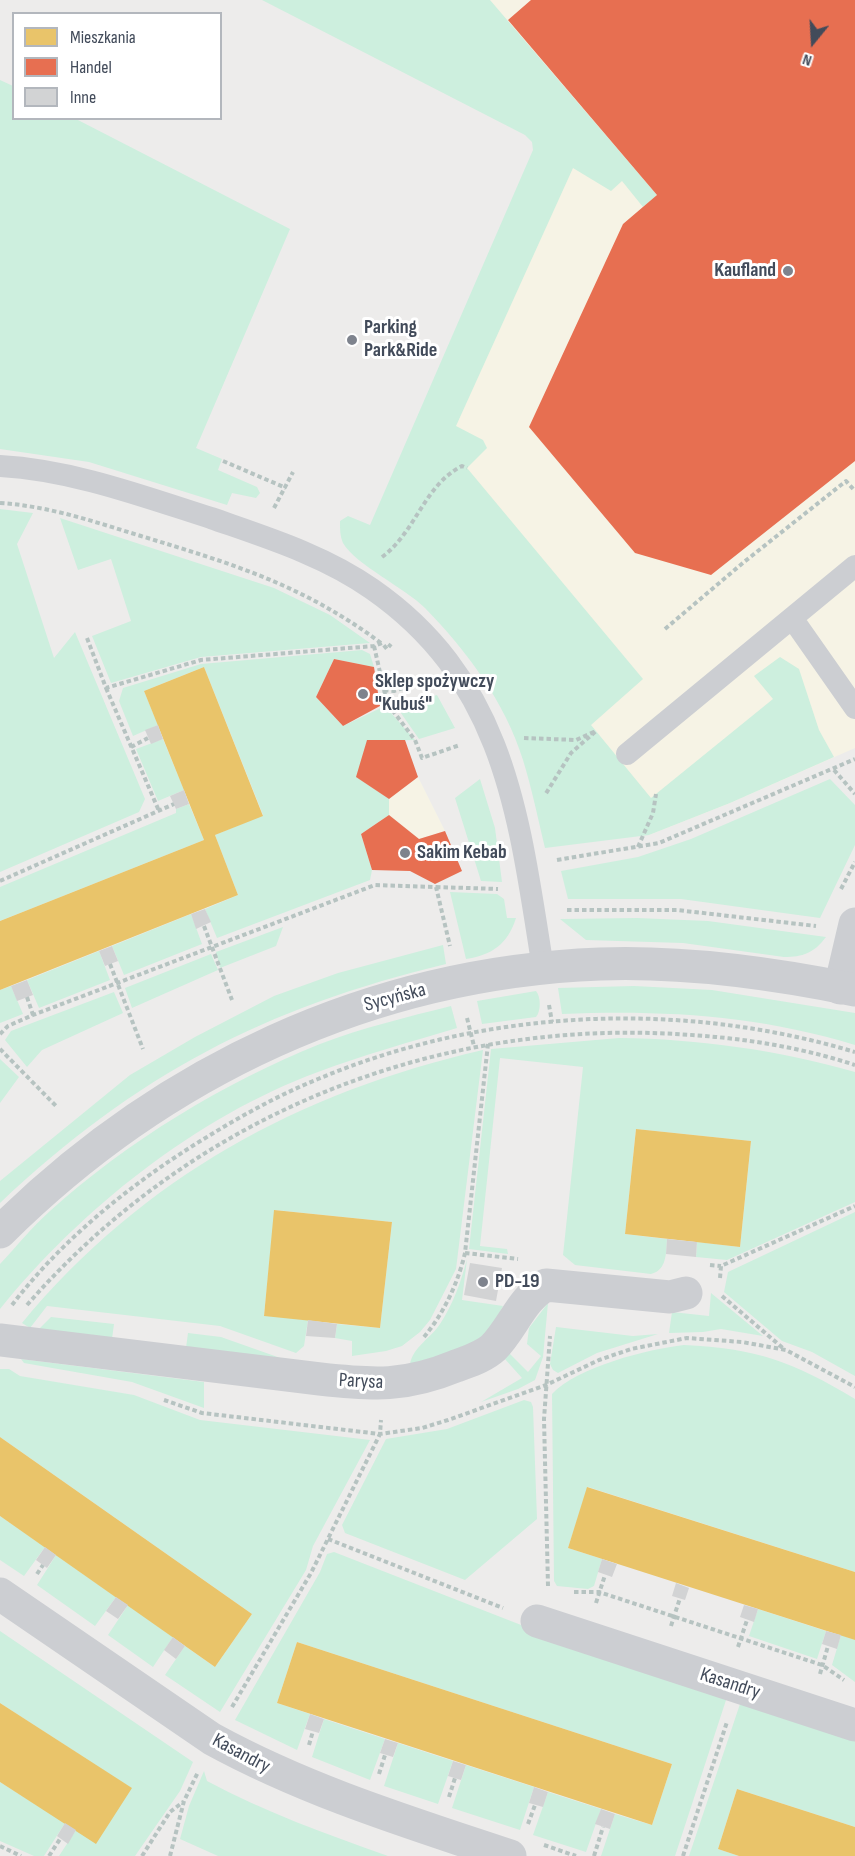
<!DOCTYPE html>
<meta charset="utf-8">
<style>
body{margin:0}
#map{position:relative;width:855px;height:1856px;overflow:hidden;background:#edeceb;font-family:"Sofia Sans Condensed",sans-serif}
canvas{display:block}
.legend{position:absolute;left:12px;top:12px;width:210px;height:108px;box-sizing:border-box;background:#fff;border:2px solid #b3b7bd;margin:0;padding:8px 10px;list-style:none;font-size:18px;color:#424b5a}
.legend li{display:flex;align-items:center;gap:12px;height:30px}
.legend b{width:30px;border:2px solid #b3b7bd}
.north{position:absolute;left:783px;top:12px;width:60px;height:60px;-webkit-text-stroke:4px #fff;paint-order:stroke;rotate:198deg;font-size:16px;font-weight:700;line-height:24px;text-align:center;color:#424b5a}
.north::after{content:'';display:block;margin:auto;width:21px;height:27px;background:#424b5a;clip-path:polygon(50% 0,100% 100%,50% 72%,0 100%)}
</style>
<div id="map">
<canvas width="855" height="1856"></canvas>
<ul class="legend">
<li><b style="height:16px;background:#e9c46a"></b>Mieszkania</li>
<li><b style="height:16px;background:#e76f51"></b>Handel</li>
<li><b style="height:16px;background:#d2d3d4"></b>Inne</li>
</ul>
<div class="north">N</div>
</div>
<script>
const context = document.querySelector('canvas').getContext('2d');
context.lineJoin = 'round';
function fill(path, color) { context.fillStyle = color; context.fill(path, 'evenodd'); }
function strokePath(path, color, width, dash) { context.strokeStyle = color; context.lineWidth = width; context.lineCap = dash ? 'butt' : 'round'; context.setLineDash(dash || []); context.stroke(path); }
function label(font, color, halo, rows, align = 'center') {
  context.font = font + ' "Sofia Sans Condensed",sans-serif'; context.lineWidth = 6; context.setLineDash([]); context.textBaseline = 'middle'; context.strokeStyle = halo; context.fillStyle = color; for (const [text, x, y, turn = 0] of rows) {
    context.save(); context.translate(x, y); context.rotate((+turn || 0) * Math.PI / 180); context.textAlign = isNaN(turn) ? turn : align; if (halo) context.strokeText(text, 0, 0); context.fillText(text, 0, 0); context.restore();
  }
}
fill(new Path2D(`
 M323,0H855V748L730,803L649,835L409,496L570,129Z
 M418,777L445,831L419,839L389,815V799Z`), '#f6f3e5');
fill(new Path2D(`
 M262,0H490L657,195L643,207L622,181L611,191L573,168L456,426L483,440L487,448L467,468L643,679L591,725L651,798L773,699L754,676L780,657L799,669L819,730L834,757L730,803L649,835L545,848C538,819 532,789 523,760C505,702 467,651 425,608C405,588 356,565 343,543C340,536 340,529 340,521L348,516L370,525L533,150L532,142L525,135Z
 M0,80L13,86L14,118L76,119L290,229L196,448L222,459L218,470L257,487L260,493L256,498L232,493L227,505L89,462L0,449Z
 M0,509L33,513L17,544L54,658L75,632L145,799L139,812L0,872Z
 M60,518L274,588L330,615L370,643L201,657L111,683L92,636L131,621L111,559L78,570Z
 M362,650L370,654L374,667L334,659L316,697L343,726L385,706L415,740L367,741L357,777L389,799V815L361,834L372,870L370,880L217,938L205,909L238,895L215,835L263,815L204,667L144,691L158,725L133,736L119,701L123,688L201,664Z
 M437,695L455,728L419,739L396,706Z
 M163,739L184,790L158,801L136,749Z
 M480,779L495,828L502,882L481,881L455,798Z
 M830,779L855,805V845L820,918L681,899H568L561,871L638,857L691,839Z
 M189,804L204,840L0,921V887L176,813V809Z
 M450,892L497,894L504,899L507,918H516C508,944 492,955 466,959Z
 M191,914L202,944L124,975L112,946Z
 M637,918L708,921L826,937C814,953 803,957 784,957L683,943L586,940L560,919Z
 M283,927L276,946L220,968L216,952Z
 M443,945L446,964C264,1008 137,1074 0,1203V1181L130,1075L195,1037L274,996L338,973Z
 M99,951L110,980L39,1008L27,980Z
 M211,954L218,970L132,1008L125,988Z
 M11,986L23,1014L0,1023V990Z
 M634,986L712,990L855,1013V1045C756,1015 664,1010 562,1014L558,988Z
 M536,991C541,997 541,1011 536,1017L482,1024L477,1001Z
 M114,992L123,1013L42,1050L27,1067L5,1040L11,1031Z
 M451,1006L457,1028C410,1042 363,1055 318,1072C196,1117 81,1209 0,1309V1264C17,1246 32,1227 50,1211C128,1141 223,1083 320,1044C362,1028 407,1017 451,1006Z
 M619,1038C700,1039 777,1050 855,1072V1202L727,1260L696,1257L697,1242L740,1247L751,1141L636,1129L625,1234L667,1239C666,1253 667,1270 651,1274L575,1265L563,1255L583,1067L500,1058L480,1246L507,1249L508,1254L469,1249L491,1049Z
 M483,1050L456,1269L430,1320L420,1332L402,1346L386,1351L352,1356V1341L335,1338L337,1324L380,1328L392,1222L275,1210L264,1315L308,1320L304,1346L296,1353L220,1326L47,1306L30,1328L22,1323C143,1177 300,1092 483,1050Z
 M0,1059L19,1077L0,1103Z
 M855,1212V1376L812,1352L782,1341L724,1292L728,1272Z
 M467,1259L462,1300L503,1306L490,1332L473,1342L453,1352L410,1364C413,1347 431,1338 440,1324C453,1304 461,1282 467,1259Z
 M711,1293L763,1336L721,1329L703,1332L669,1333L672,1312L709,1316Z
 M548,1303L543,1357L535,1380L518,1389L481,1402L522,1378L504,1358L509,1353L528,1372L541,1356L527,1344L529,1328Z
 M51,1317L114,1324L112,1339L38,1330Z
 M556,1327L633,1336L658,1334L597,1353L558,1373L553,1370L550,1364Z
 M188,1333L221,1337L286,1360L186,1348Z
 M684,1345C756,1348 794,1362 855,1399V1572L588,1487L568,1548L602,1559L594,1586L588,1589L557,1586L554,1581L552,1394C577,1367 648,1349 684,1345Z
 M21,1359L204,1382V1408L132,1382L24,1363Z
 M0,1369H9L20,1376L134,1395L200,1420L370,1440L313,1546L306,1570L220,1712L165,1675L185,1646L215,1667L252,1614L0,1437Z
 M524,1400L531,1402L533,1407L537,1519L465,1580L345,1533L342,1525L386,1439L447,1429Z
 M0,1516L45,1547L24,1576L0,1560Z
 M334,1552L557,1639L728,1694L675,1856H601L615,1814L652,1825L672,1764L297,1642L277,1703L310,1714L297,1750L235,1720L320,1572L327,1554Z
 M56,1555L116,1597L95,1626L37,1585Z
 M128,1605L173,1637L153,1667L108,1635Z
 M758,1609L826,1631L817,1659L749,1636Z
 M0,1631L193,1762L180,1791L135,1856H59L76,1830L131,1788L0,1703Z
 M841,1635L855,1640V1682L832,1665Z
 M741,1701L855,1740V1827L737,1789L718,1849L739,1856H689Z
 M324,1719L385,1739L370,1780L312,1757Z
 M398,1743L453,1761L438,1804L384,1786Z
 M466,1765L534,1787L520,1830L452,1808Z
 M204,1771L207,1781C265,1812 326,1834 388,1856H218L180,1839L189,1806Z
 M0,1782L65,1823L44,1856H34L0,1841Z
 M548,1792L601,1809L586,1852L533,1835Z`), '#cdefde');
fill(new Path2D(`
 M204,667L263,816L215,835L238,895L0,990V921L204,840L144,691Z
 M636,1129L751,1141L740,1247L625,1234Z
 M274,1210L392,1222L380,1328L264,1316Z
 M0,1437L252,1614L215,1667L0,1516Z
 M587,1487L855,1572V1640L568,1548Z
 M297,1642L672,1764L652,1825L277,1703Z
 M0,1703L132,1788L96,1844L0,1782Z
 M737,1789L855,1827V1856H739L718,1849Z`), '#e9c46a');
fill(new Path2D(`
 M531,0H855V461L711,575L635,553L529,427L623,224L657,195L508,20Z
 M334,659L374,667L380,706L343,726L316,697Z
 M367,740H405L418,777L389,799L356,777Z
 M389,815L419,839L445,831L462,871L435,884L410,871L372,870L361,834Z`), '#e76f51');
fill(new Path2D(`
 M158,725L163,739L151,744L145,730Z
 M184,790L189,804L176,809L170,796Z
 M205,909L211,922L196,929L191,914Z
 M112,946L118,961L105,966L99,951Z
 M27,980L33,995L17,1001L11,986Z
 M667,1239L697,1242L696,1257L666,1254Z
 M470,1263L502,1268L496,1301L464,1295Z
 M308,1320L337,1324L335,1338L306,1336Z
 M45,1547L56,1555L47,1568L36,1560Z
 M602,1559L617,1564L612,1577L598,1572Z
 M676,1583L689,1588L685,1600L672,1596Z
 M116,1597L128,1605L118,1619L106,1611Z
 M744,1605L758,1609L754,1622L740,1617Z
 M826,1631L841,1635L837,1649L822,1644Z
 M173,1637L185,1646L176,1659L164,1650Z
 M310,1714L324,1719L319,1733L305,1729Z
 M385,1739L398,1743L393,1757L380,1753Z
 M453,1761L466,1765L461,1780L448,1776Z
 M534,1787L548,1792L543,1807L529,1803Z
 M601,1809L615,1814L610,1829L595,1824Z
 M65,1823L76,1830L68,1844L57,1836Z`), '#d2d3d4');
strokePath(new Path2D(`
 M223,461L286,488
 M0,503C49,506 95,522 141,536C233,564 303,585 381,643
 M274,508L293,472
 M382,557C416,532 424,485 462,466L467,468
 M665,629L744,562L846,481L855,491
 M87,638L106,688L201,660L374,646L382,643L387,649L391,644
 M374,646L387,703L415,740L422,758L460,745
 M106,688L159,811
 M384,690L394,691L424,681
 M524,738L576,740L596,731L571,753L545,795
 M131,747L148,738
 M834,770L855,794
 M638,847L653,813L656,794
 M557,860L659,843L855,759
 M0,881L174,804
 M436,887L498,889
 M841,889L855,862
 M567,910H677L816,926
 M204,926L232,1000
 M110,964L143,1049
 M27,997L33,1015
 M549,1005L552,1022
 M467,1018L474,1046
 M0,1034L8,1026L33,1015L375,885L436,887L450,946
 M0,1049L56,1106
 M465,1253L518,1259
 M710,1265L721,1266
 M720,1278L721,1266L855,1206
 M722,1296L784,1349
 M12,1305C61,1241 126,1188 194,1145C234,1120 274,1097 318,1079C487,1008 681,1000 855,1052
 M27,1305C190,1118 428,1020 675,1034C736,1037 797,1046 855,1065
 M424,1337C444,1313 458,1283 465,1253L488,1044
 M164,1400L202,1413L380,1434L422,1428L448,1420L546,1385L599,1360L631,1349L687,1338L742,1342L786,1350L855,1387
 M328,1539L503,1608
 M37,1574L43,1565
 M548,1586L544,1419L550,1336
 M574,1592H599L822,1665L844,1680
 M596,1603L605,1575
 M671,1626L680,1598
 M738,1647L747,1620
 M820,1674L828,1646
 M232,1707L311,1573L380,1434L381,1420
 M309,1745L313,1731
 M379,1774L385,1755
 M449,1797L455,1778
 M528,1824L535,1805
 M544,1845L576,1856
 M0,1846L21,1856
 M49,1856L60,1839
 M142,1856L170,1812L183,1802
 M170,1856L184,1801L198,1772
 M594,1856L603,1827
 M683,1856L727,1722`), '#b6c3c1', 4, [4.5, 3]);
strokePath(new Path2D(`
 M0,466C72,470 142,496 211,518C265,537 324,555 372,589C507,683 519,819 543,968
 M792,618L855,708
 M627,754L855,566`), '#ccced2', 22);
strokePath(new Path2D(`
 M840,988L855,924
 M0,1340L320,1379C374,1385 405,1387 456,1366C469,1361 483,1357 493,1348C513,1328 521,1299 546,1285L670,1297L686,1293
 M0,1594L212,1739C307,1791 408,1822 510,1856
 M537,1621L855,1725`), '#ccced2', 33);
strokePath(new Path2D(`
 M0,1232C162,1071 370,973 600,964C685,961 772,973 855,990`), '#ccced2', 33);
for (const [x, y, r, color] of [
 [788,271,6,"#7e838d"],
 [352,340,6,"#7e838d"],
 [363,694,6,"#7e838d"],
 [405,853,6,"#7e838d"],
 [483,1282,6,"#7e838d"]
]) { const dot = new Path2D(); dot.arc(x, y, r, 0, 2 * Math.PI); context.fillStyle = color; context.fill(dot); strokePath(dot, '#fff', 2); }
label('bold 20px', '#424b5a', '#fff', [
 ["Kaufland",776,271,"right"],
 ["Parking",364,328],
 ["Park&Ride",364,351],
 ["Sklep spożywczy",375,682],
 ["\"Kubuś\"",375,705],
 ["Sakim Kebab",417,853],
 ["PD-19",495,1282]
], 'left');
label('20px', '#424b5a', '#fff', [
 ["Sycyńska",395,998,-15],
 ["Parysa",361,1382,3],
 ["Kasandry",730,1684,18],
 ["Kasandry",241,1754,28]
]);
</script>
